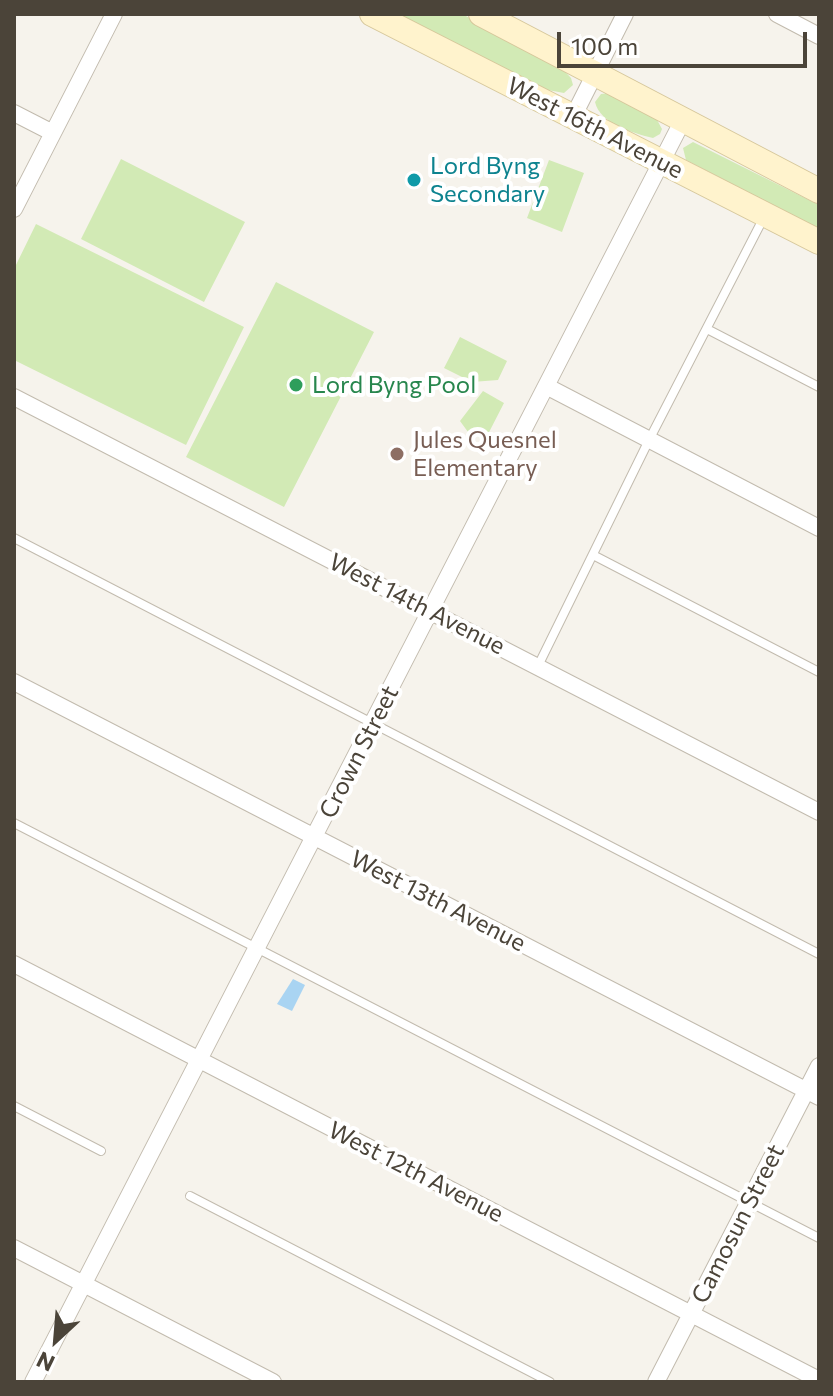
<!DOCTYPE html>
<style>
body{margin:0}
#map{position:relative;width:833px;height:1396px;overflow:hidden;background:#f6f3ec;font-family:Commissioner,sans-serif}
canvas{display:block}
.frame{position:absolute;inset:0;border:16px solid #4b4439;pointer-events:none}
.north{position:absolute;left:16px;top:1300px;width:80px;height:80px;-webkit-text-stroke:6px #fff;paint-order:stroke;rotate:206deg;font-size:22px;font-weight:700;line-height:32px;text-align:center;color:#4b4439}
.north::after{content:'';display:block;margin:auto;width:28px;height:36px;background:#4b4439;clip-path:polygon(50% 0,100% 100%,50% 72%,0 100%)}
.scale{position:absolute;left:557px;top:32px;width:250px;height:36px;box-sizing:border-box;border:4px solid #4b4439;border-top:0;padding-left:10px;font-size:24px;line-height:28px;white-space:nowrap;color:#4b4439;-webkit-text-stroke:6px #fff;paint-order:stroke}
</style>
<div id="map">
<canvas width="833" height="1396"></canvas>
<div class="frame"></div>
<div class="north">N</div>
<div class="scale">100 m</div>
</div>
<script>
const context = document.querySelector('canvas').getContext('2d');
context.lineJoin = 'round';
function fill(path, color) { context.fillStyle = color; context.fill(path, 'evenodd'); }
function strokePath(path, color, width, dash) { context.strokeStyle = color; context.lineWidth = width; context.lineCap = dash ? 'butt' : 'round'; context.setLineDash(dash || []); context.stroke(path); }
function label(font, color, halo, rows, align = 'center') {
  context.font = font + ' Commissioner,sans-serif'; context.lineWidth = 8; context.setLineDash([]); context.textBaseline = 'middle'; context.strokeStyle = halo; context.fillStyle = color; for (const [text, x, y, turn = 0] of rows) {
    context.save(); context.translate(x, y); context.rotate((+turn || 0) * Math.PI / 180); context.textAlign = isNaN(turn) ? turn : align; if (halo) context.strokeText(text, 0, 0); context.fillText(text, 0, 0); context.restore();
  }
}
fill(new Path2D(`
 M393,14H462L557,63L571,78L573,85L564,93L537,88Z
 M610,93L656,118L662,129L660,134L653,138C633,133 600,124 595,102L601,94Z
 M693,142L819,205V229L686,160L683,148Z
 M121,159L245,222L204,302L81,239Z
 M549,160L584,173L562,232L527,218Z
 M36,224L244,327L186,445L14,360V269Z
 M276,282L374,332L284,507L186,457Z
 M460,337L507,361L498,380L472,382L444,368Z
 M483,391L504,403L485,440L468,432L460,421Z`), '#d2eab5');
fill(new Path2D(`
 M293,979L305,985L292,1011L277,1004Z`), '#a9d4f2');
const lane = new Path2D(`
 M707,329L819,387
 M14,538L819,954
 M593,555L819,672
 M538,666L649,440L763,219
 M14,823L819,1238
 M14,1106L101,1151
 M190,1196L550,1382`);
const street = new Path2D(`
 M777,14L819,36
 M14,113L53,133
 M573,117L625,14
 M14,209L114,14
 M546,386L819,528
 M14,397L819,812
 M14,682L819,1097
 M14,964L819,1380
 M14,1248L273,1382
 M33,1382L683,120
 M656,1382L819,1066`);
const secondary = new Path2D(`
 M372,14L819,242
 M481,14L819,191`);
strokePath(lane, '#c2bbae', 10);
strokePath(street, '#c2bbae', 18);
strokePath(secondary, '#d6c79b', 26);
strokePath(lane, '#fff', 8);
strokePath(street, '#fff', 16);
strokePath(secondary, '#fff3cd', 24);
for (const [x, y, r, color] of [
 [414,180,8,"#0f9aa8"],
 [296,385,8,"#2e9e5b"],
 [397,454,8,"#8d6e63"]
]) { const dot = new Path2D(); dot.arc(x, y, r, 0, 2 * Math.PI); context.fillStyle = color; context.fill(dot); strokePath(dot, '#fff', 3); }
label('24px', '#4b4439', '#fff', [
 ["West 16th Avenue",595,128,27],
 ["West 14th Avenue",417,604,27],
 ["Crown Street",359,752,-63],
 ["West 13th Avenue",438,901,27],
 ["West 12th Avenue",416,1172,27],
 ["Camosun Street",738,1224,-63]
]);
label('24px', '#0d838f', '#fff', [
 ["Lord Byng",430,166],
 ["Secondary",430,194]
], 'left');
label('24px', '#27864d', '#fff', [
 ["Lord Byng Pool",312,385]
], 'left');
label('24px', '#785e54', '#fff', [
 ["Jules Quesnel",413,440],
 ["Elementary",413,468]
], 'left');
</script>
